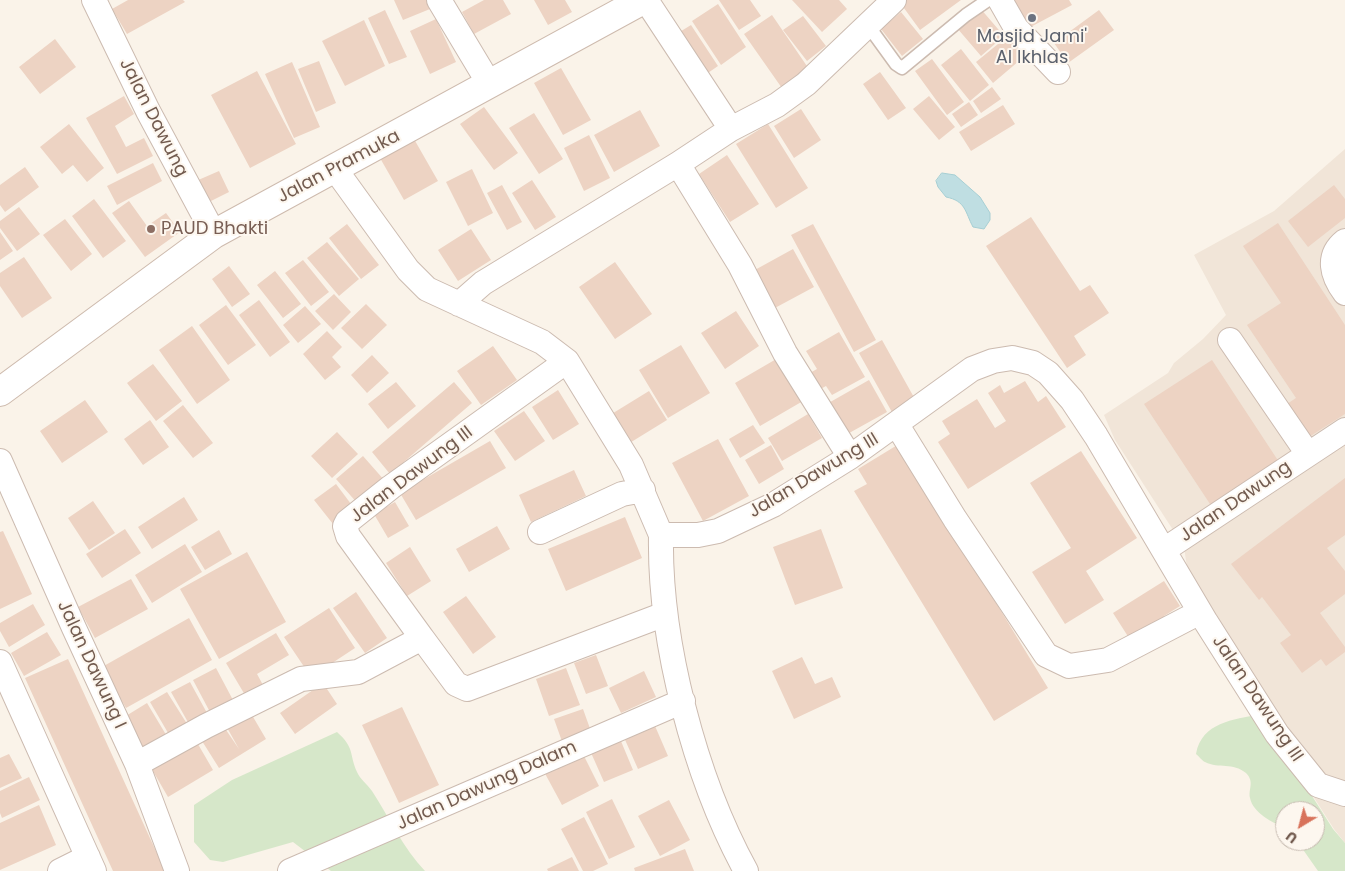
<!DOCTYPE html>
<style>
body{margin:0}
#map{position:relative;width:1345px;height:871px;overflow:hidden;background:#faf3e9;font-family:Poppins,sans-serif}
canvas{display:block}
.north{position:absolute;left:1275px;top:801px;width:50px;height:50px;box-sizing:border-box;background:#fdf7ef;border:1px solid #c5b9af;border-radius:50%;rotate:217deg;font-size:14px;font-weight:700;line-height:20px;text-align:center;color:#725b4f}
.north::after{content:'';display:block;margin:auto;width:18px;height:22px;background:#d8735b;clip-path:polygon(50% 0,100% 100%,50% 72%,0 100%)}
</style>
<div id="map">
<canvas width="1345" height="871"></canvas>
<div class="north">U</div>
</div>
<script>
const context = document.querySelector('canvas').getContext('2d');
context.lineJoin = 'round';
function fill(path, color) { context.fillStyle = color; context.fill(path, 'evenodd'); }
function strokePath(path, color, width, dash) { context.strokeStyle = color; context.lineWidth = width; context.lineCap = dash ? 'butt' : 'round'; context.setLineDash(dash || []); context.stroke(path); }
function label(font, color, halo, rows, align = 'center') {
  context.font = font + ' Poppins,sans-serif'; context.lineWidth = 4; context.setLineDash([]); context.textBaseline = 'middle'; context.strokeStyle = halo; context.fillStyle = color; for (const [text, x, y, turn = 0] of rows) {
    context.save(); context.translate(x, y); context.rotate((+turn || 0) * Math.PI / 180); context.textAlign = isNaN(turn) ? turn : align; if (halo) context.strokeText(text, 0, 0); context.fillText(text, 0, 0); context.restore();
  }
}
fill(new Path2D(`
 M1345,149V843L1334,829L1246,691L1188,574L1184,547L1115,440L1104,415L1168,373L1174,363L1203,339L1226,315L1194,255L1274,211Z`), '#f1e5d8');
fill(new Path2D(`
 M1260,714L1333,829L1345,843V871H1318L1297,841H1315V811H1285V828C1273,823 1253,813 1250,798C1248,789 1255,782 1246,773C1233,762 1219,769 1205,762C1202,761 1199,756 1196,754C1202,722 1233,720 1260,714Z
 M337,732C355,748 349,754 357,772C360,779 367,784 372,791C389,817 403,848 425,871H331L293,842L223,862L210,860L194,842V805L232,780Z`), '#d6e7c9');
const water = new Path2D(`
 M942,173L955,175L980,197L990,213V220L984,229L973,227C965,212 966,201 946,197L938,187L936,181Z`);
fill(water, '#bfdee2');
strokePath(water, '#a6ced3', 1);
fill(new Path2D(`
 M128,0H183L185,2L127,34L112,9Z
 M394,0H427L430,9L403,20Z
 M484,0H503L511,14L474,34L462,12Z
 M534,0H565L572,12L548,25Z
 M719,0H750L761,16L739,30Z
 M792,0H839L847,9L822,32Z
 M907,0H961L920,30L901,4Z
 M1006,0H1069L1072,5L1023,31Z
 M718,4L746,47L721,65L692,21Z
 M980,8L1004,36L981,56L957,28Z
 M385,10L407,57L389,64L368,18Z
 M1099,10L1114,30L1068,63L1054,43Z
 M901,12L923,39L902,56L881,29Z
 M772,15L811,72L784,91L744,34Z
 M803,16L826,46L807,61L783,30Z
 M436,19L456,62L430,74L410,31Z
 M364,20L385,66L345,86L322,41Z
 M691,25L718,66L705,75L678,33Z
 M1009,35L1026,55L993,83L976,62Z
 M55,39L76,67L40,94L19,67Z
 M961,49L989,85L970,101L941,65Z
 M932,59L964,102L947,115L915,71Z
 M319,61L336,103L316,112L298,69Z
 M292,62L320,127L294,138L265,74Z
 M561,68L591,120L563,135L534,83Z
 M257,71L296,144L250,168L211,95Z
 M880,72L906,108L888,120L863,84Z
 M992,87L1001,99L981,113L973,101Z
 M124,96L134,114L115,126L126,147L144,138L153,156L117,174L86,118Z
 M929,96L955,127L939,140L913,109Z
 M969,102L978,115L961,127L952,114Z
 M1003,105L1015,124L971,151L959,132Z
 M484,107L518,153L494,170L460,124Z
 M801,109L821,140L794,158L774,126Z
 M640,110L660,146L614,172L594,135Z
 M534,113L563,159L539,174L509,128Z
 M69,124L104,168L87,182L73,165L62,174L40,147Z
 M768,124L808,188L776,208L736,144Z
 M589,135L610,178L584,191L564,148Z
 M414,139L438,181L404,200L380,158Z
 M727,155L759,204L730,222L699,174Z
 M153,163L162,181L117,205L107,186Z
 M25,167L39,187L5,212L0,205V185Z
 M472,169L493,213L468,226L446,182Z
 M219,171L229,192L207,203L196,181Z
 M532,180L556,217L535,230L512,193Z
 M502,185L522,222L507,230L487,193Z
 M1334,185L1345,199V218L1308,247L1288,221Z
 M94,199L126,241L103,258L72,216Z
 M129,201L147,226L166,213L180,232L145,257L112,213Z
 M19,207L40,234L17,251L0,228V221Z
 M1031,217L1080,291L1090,285L1109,313L1074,336L1086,355L1067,368L986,246Z
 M65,219L92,254L71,271L43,235Z
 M1278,223L1345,325V414L1309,437L1287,404L1296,398L1247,325L1281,303L1243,246Z
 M347,224L379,265L361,279L329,238Z
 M813,224L876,340L854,352L791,235Z
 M471,229L491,260L458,281L438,250Z
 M0,232L13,251L0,260Z
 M327,242L359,279L339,296L307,258Z
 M793,249L814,287L773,309L753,271Z
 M24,257L52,298L22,318L0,286V273Z
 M303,260L329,292L311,306L285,273Z
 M615,262L652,314L615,339L579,287Z
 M229,266L250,294L232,307L212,279Z
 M275,271L301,304L283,318L257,285Z
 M334,294L351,312L333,330L315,311Z
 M259,300L290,342L270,357L239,315Z
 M366,304L387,325L362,349L341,328Z
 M226,305L256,345L228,365L199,325Z
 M305,306L321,324L298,343L283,325Z
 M736,311L759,346L725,369L701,333Z
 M192,326L230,380L197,404L159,350Z
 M327,331L342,347L332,357L341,367L325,380L303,354Z
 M839,332L865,377L832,395L826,386L817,391L808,374L817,369L806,351Z
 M882,340L916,401L893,414L859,353Z
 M681,345L710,393L668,418L639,370Z
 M493,346L517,380L481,405L457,371Z
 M372,355L389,373L367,393L351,375Z
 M778,358L803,401L760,426L735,383Z
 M1212,360L1279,462L1212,507L1144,404Z
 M153,364L182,401L156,421L127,383Z
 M869,380L887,412L842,437L825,405Z
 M1025,381L1038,402L1046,396L1066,427L968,489L938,442L950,434L942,421L977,399L995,428L1006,421L988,393L1000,385L1004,393Z
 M396,382L416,406L388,429L368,404Z
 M454,382L472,403L390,474L372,452Z
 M558,390L579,424L553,440L532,407Z
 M649,391L667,420L628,444L610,415Z
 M85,400L108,432L62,463L40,431Z
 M183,405L213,443L193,458L163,421Z
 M524,411L545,441L515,461L494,431Z
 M808,414L822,438L782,461L768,438Z
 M150,420L169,447L143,465L124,439Z
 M753,425L765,443L740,458L729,439Z
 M337,432L358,454L332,478L311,456Z
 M718,439L749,496L703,521L672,463Z
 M490,441L506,468L416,520L400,493Z
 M899,444L1048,688L994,721L854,491L867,484L858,469Z
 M771,445L784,469L759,484L745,460Z
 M1081,451L1137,538L1086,571L1104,600L1065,624L1032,572L1071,548L1030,483Z
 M363,456L385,481L358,504L336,479Z
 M574,470L586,496L531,522L519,495Z
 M1345,478V535L1327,548L1345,571V594L1320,613L1345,647V652L1326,666L1321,659L1302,673L1280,643L1291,635L1262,597L1259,600L1231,564Z
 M336,484L354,508L333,524L314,500Z
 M184,497L198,520L152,549L138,527Z
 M93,501L115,533L89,550L68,518Z
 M395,502L409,526L388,538L374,514Z
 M625,517L642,558L566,591L548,549Z
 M497,526L510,549L469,572L456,549Z
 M125,529L141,553L102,578L86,554Z
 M821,529L843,588L795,605L773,547Z
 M219,530L232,554L205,570L191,547Z
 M3,531L32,594L0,609V532Z
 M185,544L202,572L152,603L135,575Z
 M410,547L431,581L407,596L386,563Z
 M247,552L286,622L219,659L180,589Z
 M131,579L148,609L95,638L78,607Z
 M1164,581L1180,606L1164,616L1168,622L1129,638L1113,613Z
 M356,592L387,638L365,653L333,608Z
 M466,596L496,637L473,654L443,612Z
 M33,604L45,625L9,647L0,631V623Z
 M329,608L355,648L311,677L284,637Z
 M189,618L212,660L126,708L102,667Z
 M47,632L61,655L24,676L11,653Z
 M276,633L289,655L257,674L263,685L245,695L226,663Z
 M596,655L608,686L586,694L574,663Z
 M802,657L815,684L832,677L841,697L794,719L772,671Z
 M68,659L76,676L165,871H113L25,678Z
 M216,668L234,702L211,714L193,680Z
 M566,668L580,705L549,716L536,679Z
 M644,671L656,697L621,713L609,688Z
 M190,682L207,713L189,724L171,692Z
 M323,683L337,704L295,734L280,713Z
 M167,692L189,727L171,738L150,702Z
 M147,703L168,738L143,754L121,719Z
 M402,707L439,785L399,803L362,725Z
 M583,709L593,737L564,747L554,719Z
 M249,710L266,739L219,768L202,741L224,727L239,749L225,724Z
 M652,719L668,756L638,769L622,733Z
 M618,734L633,770L604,782L588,746Z
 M195,739L213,770L168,797L150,766Z
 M580,748L599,786L562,805L542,768Z
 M9,754L22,778L0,788V758Z
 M29,777L40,800L2,818L0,813V791Z
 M612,799L635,847L609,859L586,812Z
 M669,800L690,840L660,856L638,816Z
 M39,805L56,845L0,870V823Z
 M584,817L608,864L593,871H583L561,829Z
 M685,849L694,871H635L634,868Z
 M572,857L579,871H548L547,869Z`), '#edd3c3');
const lane = new Path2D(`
 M867,24L896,64L902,68L966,15L988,0`);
const street = new Path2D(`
 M94,0L148,111L214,234
 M439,0L490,85
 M646,0L731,129
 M1000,0L1016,28L1058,72
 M678,164L740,265L785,353L850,457
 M335,169L408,270L427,289L542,342L567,361L631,465L661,535H698L718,531L773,505L850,457L972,369L993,361L1012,358L1033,363L1048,373L1072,400L1096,436L1206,622L1277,734L1318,785L1345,794
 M1345,241C1326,256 1332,276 1345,293
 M459,304L483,283L678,164L731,129L777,105L806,84L894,0
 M1230,340L1308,454
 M897,425L955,519L1046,655L1069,666L1108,660L1200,612
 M0,461L74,628L137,764L177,871
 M540,532L622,494L643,490
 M661,535C659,641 695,778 746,871
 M1164,550L1345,430
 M422,638L348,536L345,526L347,522L391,487L567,361
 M0,662L94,871
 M137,764L206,726L301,679L358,672L422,638L456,684L467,689L665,614
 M60,871L88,857
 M290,871L683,701`);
const secondary = new Path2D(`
 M0,392L214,234L643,0`);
strokePath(lane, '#ccbbb0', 15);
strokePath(street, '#ccbbb0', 26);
strokePath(secondary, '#cebbae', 30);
strokePath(lane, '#fff', 12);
strokePath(street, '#fff', 24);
strokePath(secondary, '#fff', 28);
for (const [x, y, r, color] of [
 [1032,18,5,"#6b7280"],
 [151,229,5,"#8d6e63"]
]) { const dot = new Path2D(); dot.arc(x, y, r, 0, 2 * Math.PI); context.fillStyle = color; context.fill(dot); strokePath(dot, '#fdf7ef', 2); }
label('18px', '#5b616d', '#fdf7ef', [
 ["Masjid Jami'",1032,37],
 ["Al Ikhlas",1032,58]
]);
label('18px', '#725b4f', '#fdf7ef', [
 ["Jalan Dawung",153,118,63],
 ["Jalan Pramuka",339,167,-28],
 ["Jalan Dawung III",412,475,-37],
 ["Jalan Dawung III",814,476,-31],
 ["Jalan Dawung",1236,502,-34],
 ["Jalan Dawung I",91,665,65],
 ["Jalan Dawung III",1257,699,56],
 ["Jalan Dawung Dalam",487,786,-24]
]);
label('18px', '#785e54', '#fdf7ef', [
 ["PAUD Bhakti",161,229]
], 'left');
</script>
